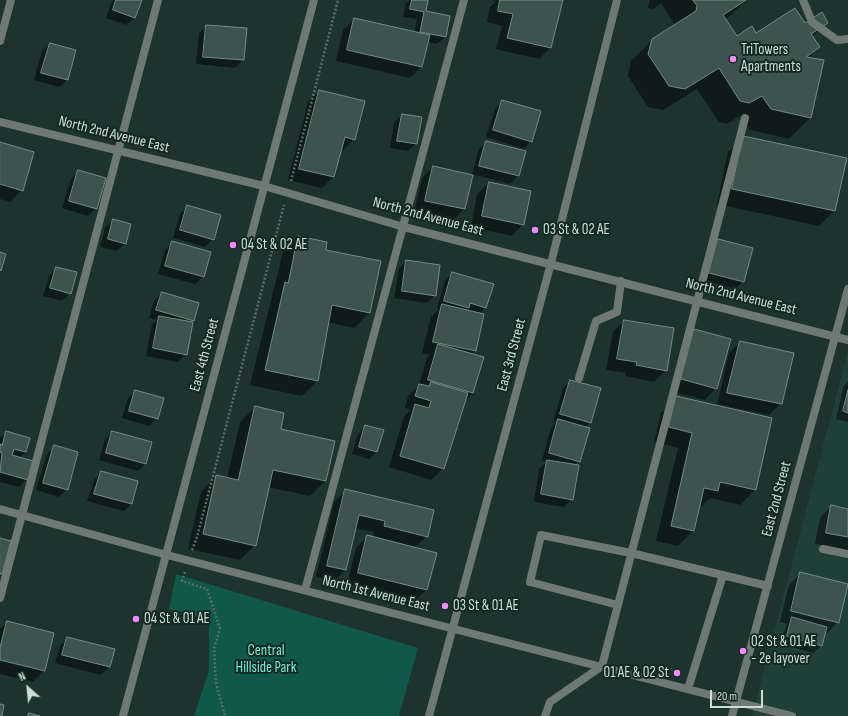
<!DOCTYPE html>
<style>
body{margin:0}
#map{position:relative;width:848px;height:716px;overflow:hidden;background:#1d342e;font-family:"Sofia Sans Condensed",sans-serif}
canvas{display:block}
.north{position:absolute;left:8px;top:668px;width:40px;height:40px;-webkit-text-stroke:3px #132a24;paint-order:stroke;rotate:333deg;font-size:11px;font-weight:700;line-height:16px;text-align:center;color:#cfddd8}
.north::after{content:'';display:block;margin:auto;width:14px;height:18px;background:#cfddd8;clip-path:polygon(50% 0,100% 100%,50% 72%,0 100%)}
.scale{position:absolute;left:710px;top:690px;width:53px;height:18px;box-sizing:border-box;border:2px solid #cfddd8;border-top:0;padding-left:5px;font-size:12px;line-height:14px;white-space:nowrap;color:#cfddd8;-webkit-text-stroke:3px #132a24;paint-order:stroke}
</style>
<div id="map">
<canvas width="848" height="716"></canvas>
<div class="north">N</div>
<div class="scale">20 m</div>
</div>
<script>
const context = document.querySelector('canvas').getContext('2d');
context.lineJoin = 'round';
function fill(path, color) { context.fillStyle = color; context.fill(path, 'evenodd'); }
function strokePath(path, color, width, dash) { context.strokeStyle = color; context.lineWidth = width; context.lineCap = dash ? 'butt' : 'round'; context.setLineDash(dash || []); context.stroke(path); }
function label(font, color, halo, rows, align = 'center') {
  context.font = font + ' "Sofia Sans Condensed",sans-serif'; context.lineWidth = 4; context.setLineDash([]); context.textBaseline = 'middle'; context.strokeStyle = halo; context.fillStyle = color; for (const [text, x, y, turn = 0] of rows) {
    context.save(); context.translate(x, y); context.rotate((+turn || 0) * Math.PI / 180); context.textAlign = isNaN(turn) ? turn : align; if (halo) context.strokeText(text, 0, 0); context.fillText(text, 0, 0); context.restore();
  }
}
fill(new Path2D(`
 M848,351V716H752Z`), '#203f37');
fill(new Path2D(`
 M176,574L418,648L399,716H194L209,670V620L169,609Z`), '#105849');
fill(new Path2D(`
 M114,0H143L139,4L134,18L126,25L106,18L111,3Z
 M409,0H427L425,12L445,37L437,44L427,42L421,67L410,78L336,61L343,30L355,19L414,33L417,19L403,17L406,3Z
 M491,0H562L550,48L539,59L496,49L502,26L487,22L490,7L496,1Z
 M650,0H747L725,20L736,37L805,25L827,22L812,37L819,47L808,58L823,61L810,118L789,139L750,130L740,116L727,124L719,122L697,89L663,110L648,107L628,76L631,61L652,40L675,25L661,3L653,9L648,8Z
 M207,26L243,60L235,68L196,64L199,33Z
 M50,44L75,51L67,80L59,87L34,80L42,51Z
 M319,91L354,139L343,151L340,150L333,177L322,188L288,180L308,102Z
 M503,101L531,141L524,149L486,137L495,109Z
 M402,115L416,144L408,151L390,148L394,123Z
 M744,137L845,159L834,211L819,226L717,204L728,152Z
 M487,142L524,152L518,176L510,184L472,174L479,149Z
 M0,143L22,190L10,202L0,199Z
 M433,167L472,175L464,209L453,220L414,212L422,178Z
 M79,171L96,208L88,216L62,208L71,178Z
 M489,183L523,224L512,236L471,227L477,194Z
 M188,206L213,239L205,247L173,238L180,214Z
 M113,220L125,243L117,251L100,247L105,228Z
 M298,237L325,250L380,262L369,313L354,328L327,322L317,381L302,396L250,385L283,252Z
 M718,240L743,281L736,289L702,280L710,248Z
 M173,242L203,277L195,284L158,274L165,250Z
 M406,261L435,295L427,303L394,298L399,269Z
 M57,268L70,293L62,301L43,296L49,276Z
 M452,273L485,308L479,314L475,351L471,355L473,393L464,401L443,469L431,480L389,467L404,416L411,410L405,408L408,396L419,385L427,357L430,355L422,353L431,317L439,309L437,308L445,281Z
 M162,293L193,320L190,323L186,354L178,362L146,356L152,324L157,320L149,318L154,301Z
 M624,321L666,370L654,382L625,376L626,373L606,370L613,332Z
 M695,331L716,388L705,400L670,391Z
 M740,342L781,403L769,415L717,404L729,353Z
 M571,381L590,422L585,427L579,461L575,465L572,499L564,507L534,502L539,469L546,462L542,460L551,428L556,422H553L563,388Z
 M848,382V422L836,419L844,386Z
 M136,391L157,418L149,426L122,418L128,398Z
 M676,397L771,419L755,490L740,505L710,498L702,506L699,505L694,530L678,546L656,541L678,448L654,442L661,413Z
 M255,407L280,430L325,481L310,496L268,487L255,545L240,560L188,549L201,492L216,476L227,479L240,422Z
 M365,426L377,452L369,459L352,454L358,434Z
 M6,432L26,452L19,458L27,479L19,487L0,482V438Z
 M112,432L145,464L138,471L99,460L105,440Z
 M54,447L67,489L59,497L36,490L47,454Z
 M101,472L131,504L124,511L87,501L94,480Z
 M346,490L427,536L414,548L426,590L415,601L347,584L356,548L368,536L373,538L374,532L355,528L345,570L334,581L316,577L334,502Z
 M831,506L848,510V557L842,549L815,544L820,518Z
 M801,573L838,622L826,634L824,633L821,646L813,653L780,644L787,624L780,622L789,585Z
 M7,622L44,670L33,682L0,674V629Z
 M68,638L114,650L109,667L101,675L55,663L60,646Z`), '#0007');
const building = new Path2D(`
 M116,0H142L135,18L113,10Z
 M412,0H428L426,11L450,16L446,37L420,32L424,12L410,9Z
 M500,0H563L551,48L507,38L513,14L498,11Z
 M693,0H746L723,15L737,36L752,26L756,33L795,8L805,23L822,12L828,23L811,34L820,47L806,57L824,60L811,118L771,109L762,96L749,103L740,101L719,68L685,89L669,86L648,54L652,39L696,11L697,6Z
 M354,18L430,35L422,67L347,50Z
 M206,25L247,28L244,60L203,57Z
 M50,43L76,50L68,80L41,73Z
 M319,90L365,101L355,140L345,137L334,177L299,169Z
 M502,100L541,111L532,142L493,130Z
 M402,114L422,117L417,144L397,141Z
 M743,136L847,158L835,211L732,189Z
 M486,141L526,151L519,176L479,166Z
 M0,142L34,152L23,191L0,184Z
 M433,166L473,175L465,209L425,201Z
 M78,170L106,178L97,209L69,201Z
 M489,182L531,191L524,225L482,216Z
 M187,205L221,215L214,240L180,230Z
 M113,219L131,224L126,244L108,239Z
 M298,236L327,242L326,250L381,261L370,313L332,305L318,381L265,370L285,282L288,283Z
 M718,239L753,248L744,282L709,273Z
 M172,241L211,252L204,277L165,266Z
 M0,252L6,254L1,271L0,270Z
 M406,260L440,265L436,296L402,291Z
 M56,267L77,272L71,294L50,288Z
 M452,272L494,284L486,308L470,303L469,308L444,301Z
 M162,292L199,303L194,321L156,310Z
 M442,304L484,314L476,351L433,342Z
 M159,316L193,322L187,355L153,348Z
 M624,320L674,328L667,371L636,365L637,362L617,359Z
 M694,329L731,339L717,389L681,379Z
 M740,341L794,353L782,404L727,393Z
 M438,344L484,357L473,393L428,380Z
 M570,380L601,388L591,423L560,414Z
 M431,382L468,393L444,469L400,456L415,404L429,408L431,401L415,396L419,384L429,386Z
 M135,390L164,398L158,419L129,411Z
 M848,390V413L843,411Z
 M676,396L772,418L756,490L720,482L718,491L704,488L694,531L671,526L692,433L669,427Z
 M255,406L284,413L281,429L335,441L326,481L273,470L256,546L203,534L216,475L238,480Z
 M558,419L590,428L580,462L549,453Z
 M365,425L384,430L377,452L359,447Z
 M6,431L30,438L26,452L14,449L12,455L33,461L28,480L0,472L2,453L0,452V444L2,445Z
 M112,431L152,442L146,464L106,453Z
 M54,445L78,452L68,490L43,483Z
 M547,460L579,465L573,500L541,494Z
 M101,471L138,481L132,504L94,494Z
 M345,489L434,510L428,537L384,526L385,521L359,515L346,570L327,566Z
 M831,505L848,509V537L826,533Z
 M367,535L437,553L427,590L358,573Z
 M0,538L11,541L2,574H0Z
 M800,572L848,584L839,623L791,611Z
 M792,617L827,627L822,646L787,636Z
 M7,621L54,633L45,671L0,660V648Z
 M67,637L115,649L110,667L62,655Z
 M0,704L4,705L2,716H0Z
 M29,713L40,716H28Z`);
fill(building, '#3c544d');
strokePath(building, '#728b84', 1);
strokePath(new Path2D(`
 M291,181L338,0
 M192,550L197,537L284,205
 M185,572L182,581L207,589L220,628L214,649L216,683L225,716`), '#586c67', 2.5, [2, 2]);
strokePath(new Path2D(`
 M803,0L812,22L837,40L848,39
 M579,378L596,321L617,312L621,281
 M823,549L848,554
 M305,590L464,0
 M0,598L158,0
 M618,605L530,582L541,535L631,553L768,586
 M688,689L723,575
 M545,716L550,702L602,666L745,118`), '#6e7875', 8);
strokePath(new Path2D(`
 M0,41L11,0
 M0,122L264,186L404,227L848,340
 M0,509L167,555L792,716`), '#6e7875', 8);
strokePath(new Path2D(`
 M123,716L314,0
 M429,716L551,263L617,0
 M732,716L848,289`), '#6e7875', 8);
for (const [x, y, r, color] of [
 [733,59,4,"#f18bf5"],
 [535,230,4,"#f18bf5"],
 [233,245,4,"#f18bf5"],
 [445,606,4,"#f18bf5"],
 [136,619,4,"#f18bf5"],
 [743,651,4,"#f18bf5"],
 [677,673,4,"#f18bf5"]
]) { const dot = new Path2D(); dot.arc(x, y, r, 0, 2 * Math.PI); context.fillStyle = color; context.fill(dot); strokePath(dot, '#132a24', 1.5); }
label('15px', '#cfddd8', '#132a24', [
 ["TriTowers",741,50],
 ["Apartments",741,67],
 ["03 St & 02 AE",543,230],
 ["04 St & 02 AE",241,245],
 ["03 St & 01 AE",453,606],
 ["04 St & 01 AE",144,619],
 ["02 St & 01 AE",751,642],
 ["- 2e layover",751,659],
 ["01 AE & 02 St",669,673,"right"]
], 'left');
label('15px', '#cfddd8', '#132a24', [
 ["North 2nd Avenue East",114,135,14],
 ["North 2nd Avenue East",428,217,15],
 ["North 2nd Avenue East",741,297,14],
 ["East 4th Street",205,355,-75],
 ["East 3rd Street",512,355,-75],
 ["East 2nd Street",777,499,-75],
 ["North 1st Avenue East",376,594,14]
]);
label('15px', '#74f0d3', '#132a24', [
 ["Central",266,651],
 ["Hillside Park",266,668]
]);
</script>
